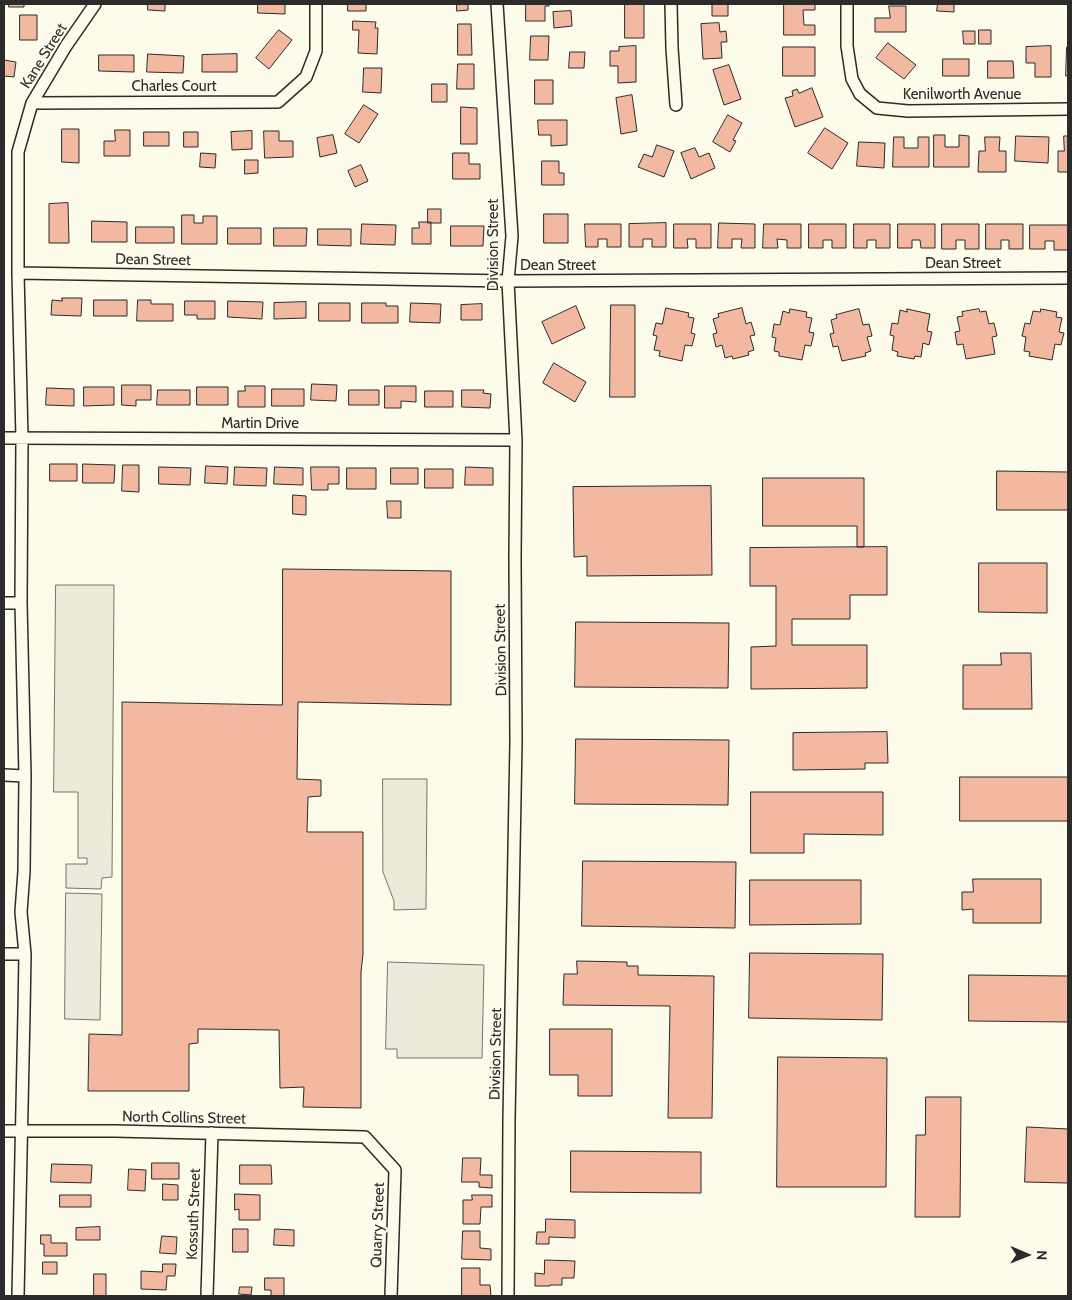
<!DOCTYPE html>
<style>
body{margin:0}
#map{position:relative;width:1072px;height:1300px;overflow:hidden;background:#fdfbea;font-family:Cabin,sans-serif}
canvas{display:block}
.frame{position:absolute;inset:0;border:5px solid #2b2b2b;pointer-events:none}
.north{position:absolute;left:1002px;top:1230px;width:50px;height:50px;-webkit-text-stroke:4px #fdfbea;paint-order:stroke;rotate:91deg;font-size:14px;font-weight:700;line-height:20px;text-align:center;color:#2b2b2b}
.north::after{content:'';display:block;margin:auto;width:18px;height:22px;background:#2b2b2b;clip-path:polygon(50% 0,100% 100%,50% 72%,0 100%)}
</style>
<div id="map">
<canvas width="1072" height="1300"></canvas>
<div class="frame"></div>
<div class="north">N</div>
</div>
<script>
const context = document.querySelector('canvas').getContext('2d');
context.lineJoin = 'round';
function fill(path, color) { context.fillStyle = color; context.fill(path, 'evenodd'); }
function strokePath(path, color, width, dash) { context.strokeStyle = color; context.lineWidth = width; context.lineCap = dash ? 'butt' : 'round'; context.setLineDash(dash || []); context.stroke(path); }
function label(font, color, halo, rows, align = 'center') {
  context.font = font + ' Cabin,sans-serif'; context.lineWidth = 4; context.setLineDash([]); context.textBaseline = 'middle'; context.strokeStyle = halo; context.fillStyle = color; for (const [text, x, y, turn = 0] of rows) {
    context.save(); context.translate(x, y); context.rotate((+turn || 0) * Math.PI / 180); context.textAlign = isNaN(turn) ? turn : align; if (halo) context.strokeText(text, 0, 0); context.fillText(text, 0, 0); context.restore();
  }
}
const parking = new Path2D(`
 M56,585H114L112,877L102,878L101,889L66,888V864H87V858H78V792H54Z
 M383,779H427L426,909L394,910V901L383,872Z
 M66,893L102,894L100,1020L65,1019Z
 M388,962L484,965L482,1058H397V1049H386Z`);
fill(parking, '#eceadb');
strokePath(parking, '#74746e', 1);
const building = new Path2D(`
 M9,4H24V7H9Z
 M148,4H165V11L148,10Z
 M258,4H285V14L258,13Z
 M348,4H366V11H348Z
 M457,4H468V10L457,11Z
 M526,4H549V6H545V21H526Z
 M625,4H644V38H625Z
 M701,4H728V16H712V4Z
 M784,4H815V10H803L804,25H815V35H784Z
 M938,4H954V12L937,11Z
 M889,6H906V32H875V18H890Z
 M571,11L572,26L554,28L553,12Z
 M20,15H37V40H20Z
 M353,21L376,22L375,28H378L377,54L358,53L359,30H353Z
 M719,23L720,32L726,31L727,42H721L722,58L703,59L701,24Z
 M458,24H471L472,55H458Z
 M279,30L292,40L269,69L256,58Z
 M979,30H991V44H979Z
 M963,31H975V44H964Z
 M531,36H549L548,60H530Z
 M888,43L916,65L904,79L876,58Z
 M636,46V82L618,83V66H610V51H619V47Z
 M1051,46V77H1035V63H1026V47Z
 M783,47H815V76H783Z
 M1067,47H1068V76H1066Z
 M570,52H585L584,68H569Z
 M148,54L184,56L183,73L147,72Z
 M237,54V72H202V55Z
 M99,55H134V72L99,71Z
 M943,59H969V76H943Z
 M4,60L16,62L14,77L4,76Z
 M988,61H1013L1014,78H988Z
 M458,64H474V89H457Z
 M729,65L741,99L724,105L713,70Z
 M364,68H382L381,93L363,92Z
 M535,80H553V104H535Z
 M432,84H447V102H432Z
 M812,88L823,117L795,127L785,98L793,96L792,91L797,89L799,93Z
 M632,95L637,131L621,134L616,98Z
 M364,105L378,114L359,143L345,134Z
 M461,107L477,108V144H461Z
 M728,115L742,123L733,140L736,141L730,152L713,142Z
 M538,120H567V145L551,146V135H539Z
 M825,128L848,143L832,169L808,153Z
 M62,129H79V163L62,162Z
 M115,130H130V156H104V141H115Z
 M252,131V149L232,150L231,132Z
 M264,131H279V141H293V157L265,158Z
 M144,132H169V146H144Z
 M184,132H198V147H184Z
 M333,135L337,153L320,157L317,138Z
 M934,135H945V147H959V135L969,136V167H934Z
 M1016,136L1049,137L1048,163L1015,161Z
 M1064,136H1068V172H1058V151H1064Z
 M894,137H904V148H918V137H929V167H893Z
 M985,137H1000L999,151H1006V172H978L979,151H985Z
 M859,142L885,143L884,168L857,166Z
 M657,145L674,151L664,177L638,167L644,154L652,157Z
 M695,148L699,157L709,153L715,168L691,179L681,153Z
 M201,153L216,154L215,168L200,167Z
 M453,153H469V164H480V179H453Z
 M245,160H258V173L245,174Z
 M542,161H559V173H564V185H542Z
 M361,165L368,181L355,187L348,171Z
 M68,203L69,243H49V204Z
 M428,209H441V223H428Z
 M544,214H568V243H544Z
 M182,215H194V223H203V216H217V244H182Z
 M92,221L127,222V242H92Z
 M419,222H431V244H412V228H419Z
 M666,223V247H652V239H643V247H629V224Z
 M719,223L755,224V248H741L742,239H732V248H718Z
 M362,224L396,225L395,245L361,244Z
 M585,224H621V247H607V239H598V247H586Z
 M674,224H711V248H696V239H687L688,248H674Z
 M764,224H801V248H787V240L777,239L778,248H763Z
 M809,224H846V248H832V240H823V248H809Z
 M854,224H890V248H876V240H867V248H854Z
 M898,224H935V248H921L920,240H912V248H898Z
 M942,224H979V249H965V240H956V249H942Z
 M986,224H1023V249H1009V240H1001V249H986Z
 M1030,225H1068V250H1054V241H1045V249H1030Z
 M451,226H484L483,246H451Z
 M136,227H174V243H136Z
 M228,228H261V244H228Z
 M274,228H307L306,246H274Z
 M318,229H351V246L318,245Z
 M62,298H82L81,316L51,315L52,300L62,301Z
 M94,300H127V316H94Z
 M138,300H151V304H173V321H137Z
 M185,301H215V319H197V315H185Z
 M228,301L263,302L262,319L228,317Z
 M306,302V318L274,319V303Z
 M319,303H350V321H319Z
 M362,303H386V306H398V323H362Z
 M411,303L441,304L440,323L410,322Z
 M482,304V320H461V305Z
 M611,305H635V397H610Z
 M576,306L585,328L552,344L542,322Z
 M666,308L689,313L688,317L694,318L691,333L695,334L692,346L685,345L682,361L659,356L660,351L654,350L657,336L653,335L656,323L662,324Z
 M742,308L746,324L751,322L755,335L750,336L754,350L748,352L749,355L733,359L732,356L725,358L722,345L716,347L713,334L717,333L713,319L719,317L718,314Z
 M790,309L807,312L806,317L812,318L809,332L814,333L811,346L805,345L802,360L779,356V352L774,351L776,338L772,337L774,324L780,325L783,311L789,313Z
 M859,309L863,325L869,324L872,336L867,337L871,351L865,353L866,356L842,361L838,346L833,347L830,334L834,333L831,320L837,318L836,315Z
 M907,309L930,314L927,331L932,332L929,345L923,343L921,357L915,356L914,359L897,356L898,352L892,350L894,336L890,335L892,323L898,324L900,310L907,312Z
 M979,309L980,312L986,311L989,324L994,323L997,336L992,337L995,354L966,359L963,344L957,345L955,332L960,331L957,317L963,316L962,312Z
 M1041,309L1057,312L1056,317L1062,318L1059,332L1064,333L1061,345L1055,344L1052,360L1029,356L1030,352L1024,351L1026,337L1022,336L1025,323L1030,324L1033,311L1040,312Z
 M554,363L586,382L575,402L543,383Z
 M312,384L337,385L336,401L311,400Z
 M122,385H151V400H136V406L122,405Z
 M245,386H265V407H238V391H245Z
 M385,386H416V402L401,401V408H385Z
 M84,387H114V405L84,406Z
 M197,387H228V405H197Z
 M47,388L74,389V406L46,405Z
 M272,389H304V406H272Z
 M158,390H190V405H157Z
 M349,390H379V405H349Z
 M462,390H484L483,393L491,394L490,408L462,407Z
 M425,391H453V407H425Z
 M50,464H77V481H50Z
 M83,464L115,465L114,483H83Z
 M123,465H139V492L122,491Z
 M206,466L228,467L227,484L205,483Z
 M159,467L191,468L190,485L159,484Z
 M235,467L267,468L266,486L234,485Z
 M275,467L303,468V485L274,484Z
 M311,467H339V484H328V490H312Z
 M466,467L493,468V485H465Z
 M347,468H376V489H347Z
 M391,468H418V484H391Z
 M425,469H453V488H425Z
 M997,471L1068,472V510H997Z
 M763,478H864V547H857V526H763Z
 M711,486L712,575L587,576V556L574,557L573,487Z
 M293,495L306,496V515L293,514Z
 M387,501H401V518H388Z
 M887,547V595H850V619H792V645H867V688L751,689V647L776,646V586H750V548Z
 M979,563H1047V613L979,612Z
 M283,569L451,571V705L298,702L297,779L321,780V796L308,797L307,832H363V954L361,972V1108L303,1107L304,1087L280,1088L279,1030L198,1029V1043L189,1044V1091H88L89,1034L122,1035V702L282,705Z
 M576,622L729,623L728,688L575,687Z
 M1001,653H1031L1032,709H963V665H1001Z
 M887,732L888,763H865V769L793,770V733Z
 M576,739L729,740L728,805L575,804Z
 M960,777H1068V821H960Z
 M751,792H883V835L804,834V853H751Z
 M583,861L736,862L735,928L582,926Z
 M973,879H1041V923H973V909L962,910V892H973Z
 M750,880H861V924L750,925Z
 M750,953L883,954L882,1020L749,1018Z
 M577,961L627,962V966H638V975L714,976L712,1118H668L670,1006L563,1005L564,974H577Z
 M969,975L1068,976V1022L969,1021Z
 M550,1029H612V1096H578V1075H550Z
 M778,1057L887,1058L886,1187H777Z
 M926,1097H961L960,1217H915L916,1135H925Z
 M1027,1127L1068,1129V1183L1025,1182Z
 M571,1151L701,1152V1193L571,1192Z
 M463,1158H481L480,1175H492V1188L479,1187V1182H462Z
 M152,1163H179V1179H152Z
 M52,1164L92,1165L91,1183L51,1182Z
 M240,1165H271L272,1184H240Z
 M129,1169L146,1170L145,1191L128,1190Z
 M163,1184L178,1185V1200H163Z
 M235,1194L260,1195V1220H239V1209L235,1210Z
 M60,1195H91V1207H60Z
 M472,1195H492V1207H481L480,1224H463V1200H472Z
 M546,1219L575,1220V1238L549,1237V1244H536L537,1232H545Z
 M100,1227V1240H76V1228Z
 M233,1229H248V1252H233Z
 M275,1229L294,1230V1246L274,1245Z
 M463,1231H480V1248L491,1249V1260L462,1259Z
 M41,1235H51V1243H67V1256H44V1244H41Z
 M162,1236L177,1237L176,1254L160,1253Z
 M545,1260L575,1261L574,1278H562V1285H550V1286H535V1273L544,1274Z
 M43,1262H57V1274H43Z
 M163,1264H176L175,1276H167L166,1290L141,1289V1271L162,1272Z
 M462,1268H480V1285H490L491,1296H462Z
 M94,1274H106V1296H94Z
 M265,1278H284V1296H271V1290H265Z
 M240,1287H252L251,1295L239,1294Z`);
fill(building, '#f2b8a0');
strokePath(building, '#2b2b2b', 1);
const street = new Path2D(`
 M497,4L512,236L508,281L516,440L515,558L516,742L509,1119L508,1296
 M671,4L672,48L676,105
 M847,4V46L852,79L860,94L877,108L908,111L1068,109
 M32,103L278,102L306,77L316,51V4
 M18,273L508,281L1068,278
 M4,438L516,440
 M4,603H21
 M4,775L25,776
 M4,954H25
 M4,1131H115L365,1137L395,1170L391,1296
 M18,1296L24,1012L25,954L21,912L24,871L25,776L21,603L22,438L18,273V152L32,103L66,46L95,4
 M207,1296L212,1133`);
strokePath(street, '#2b2b2b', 14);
strokePath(street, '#fdfbea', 11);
label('15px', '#2b2b2b', '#fdfbea', [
 ["Kane Street",44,56,-58],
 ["Charles Court",174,87],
 ["Kenilworth Avenue",962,95],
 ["Division Street",494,245,-90],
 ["Dean Street",153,260,1],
 ["Dean Street",963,264],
 ["Dean Street",558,266],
 ["Martin Drive",260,424],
 ["Division Street",501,650,-91],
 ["Division Street",496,1054,-89],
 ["North Collins Street",184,1118,1],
 ["Kossuth Street",194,1214,-88],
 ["Quarry Street",378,1225,-88]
]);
</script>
